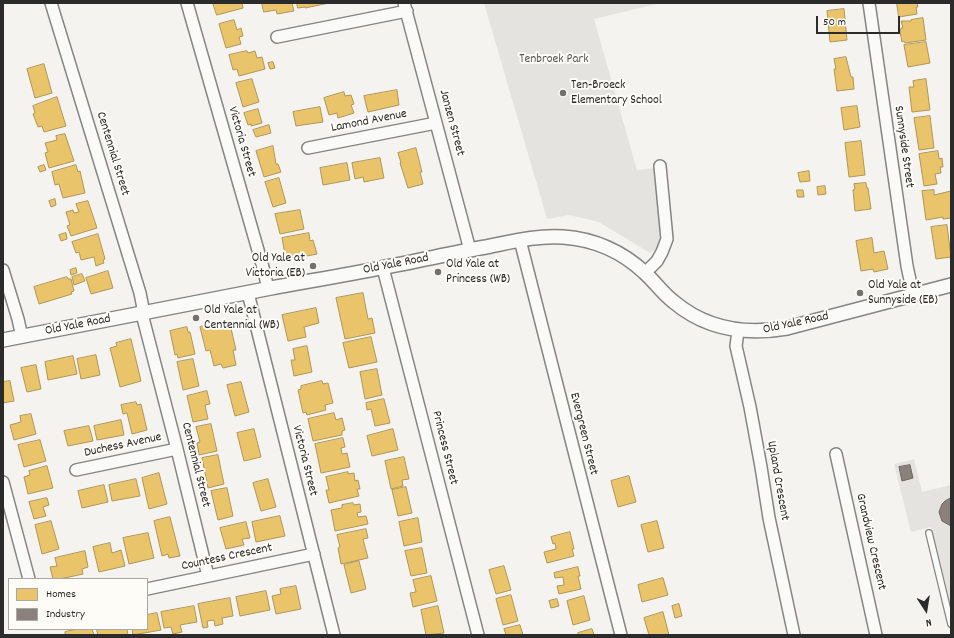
<!DOCTYPE html>
<style>
body{margin:0}
#map{position:relative;width:954px;height:638px;overflow:hidden;background:#f4f3f0;font-family:Dekko,sans-serif}
canvas{display:block}
.frame{position:absolute;inset:0;border:4px solid #2b2b2b;pointer-events:none}
.legend{position:absolute;left:8px;top:578px;width:140px;height:52px;box-sizing:border-box;background:#fdfcf7;border:1px solid #a9a8a5;margin:0;padding:5px 7px;list-style:none;font-size:12px;color:#2b2b2b}
.legend li{display:flex;align-items:center;gap:8px;height:20px}
.legend b{width:20px;border:1px solid #a9a8a5}
.north{position:absolute;left:906px;top:590px;width:40px;height:40px;-webkit-text-stroke:3px #fdfcf7;paint-order:stroke;rotate:168deg;font-size:11px;font-weight:700;line-height:16px;text-align:center;color:#2b2b2b}
.north::after{content:'';display:block;margin:auto;width:14px;height:18px;background:#2b2b2b;clip-path:polygon(50% 0,100% 100%,50% 72%,0 100%)}
.scale{position:absolute;left:816px;top:16px;width:84px;height:18px;box-sizing:border-box;border:2px solid #2b2b2b;border-top:0;padding-left:5px;font-size:12px;line-height:14px;white-space:nowrap;color:#2b2b2b;-webkit-text-stroke:3px #fdfcf7;paint-order:stroke}
</style>
<div id="map">
<canvas width="954" height="638"></canvas>
<div class="frame"></div>
<ul class="legend">
<li><b style="height:11px;background:#e9c46a"></b>Homes</li>
<li><b style="height:11px;background:#8a817c"></b>Industry</li>
</ul>
<div class="north">N</div>
<div class="scale">50 m</div>
</div>
<script>
const context = document.querySelector('canvas').getContext('2d');
context.lineJoin = 'round';
function fill(path, color) { context.fillStyle = color; context.fill(path, 'evenodd'); }
function strokePath(path, color, width, dash) { context.strokeStyle = color; context.lineWidth = width; context.lineCap = dash ? 'butt' : 'round'; context.setLineDash(dash || []); context.stroke(path); }
function label(font, color, halo, rows, align = 'center') {
  context.font = font + ' Dekko,sans-serif'; context.lineWidth = 4; context.setLineDash([]); context.textBaseline = 'middle'; context.strokeStyle = halo; context.fillStyle = color; for (const [text, x, y, turn = 0] of rows) {
    context.save(); context.translate(x, y); context.rotate((+turn || 0) * Math.PI / 180); context.textAlign = isNaN(turn) ? turn : align; if (halo) context.strokeText(text, 0, 0); context.fillText(text, 0, 0); context.restore();
  }
}
fill(new Path2D(`
 M914,459L922,492L951,485V609L931,527L911,532L894,464Z`), '#e4e3df');
fill(new Path2D(`
 M484,3H661L594,19L637,170L655,168L660,241L657,248L650,253L599,222L569,215L547,219Z`), '#e4e3e0');
const homes = new Path2D(`
 M213,3H242L243,8L217,15Z
 M262,3H292L294,11L277,14L276,10L264,12Z
 M297,3H329L305,8V7L298,8Z
 M897,3H917L918,7H916L917,14L899,17Z
 M844,9L847,40L830,42L827,11Z
 M923,18L926,40L905,43L904,41L902,42L900,32L901,28H903L901,21H911V20Z
 M234,20L237,30L241,28L243,36L239,37L241,44L226,48L219,24Z
 M926,42L930,63L908,67L904,45Z
 M247,51L248,53L255,51L257,58L262,57L265,69L239,76L237,69L233,70L229,55Z
 M846,57L851,77H853L854,89L837,91L834,69H836L834,59Z
 M273,62L275,68L270,69L268,63Z
 M44,64L52,93L35,98L27,69Z
 M252,79L259,102L243,107L236,83Z
 M926,79L930,110L912,112L909,87H914L913,81Z
 M397,90L399,105L368,112L364,96Z
 M344,92L345,96L351,95L354,104L351,105L354,113L338,118L337,113L329,115L324,98Z
 M57,97L66,126L44,132L42,126L38,127L33,114L35,113L33,106Z
 M857,106L860,127L844,130L841,108Z
 M320,107L323,122L296,126L293,112Z
 M258,109L262,123L251,126V124L248,125L244,113Z
 M930,116L934,148L919,150L914,118Z
 M269,125L271,133L256,137L253,130Z
 M65,134L74,161L49,168L45,153L48,152L45,143L57,140L56,136Z
 M861,141L865,175L849,177L845,143Z
 M273,146L276,164H278L281,172L264,177L256,151Z
 M416,148L422,172H420L423,184L408,188L400,163H401L398,153Z
 M938,151L939,159L942,158L943,167H940L941,173L935,174L937,184L924,186L919,154Z
 M380,158L384,178L364,182L363,177L355,179L352,163Z
 M347,163L350,180L323,185L320,168Z
 M44,165L46,170L40,172L38,167Z
 M76,165L78,172L80,171L85,193L63,198L59,184L55,185L52,172Z
 M809,171L810,181L800,182L798,173Z
 M279,178L286,203L273,207L265,182Z
 M866,183L867,188H868L871,209L855,211L853,190L855,189L854,184Z
 M825,186L826,194L818,195L817,187Z
 M797,190H803L804,197H798Z
 M934,190V195L951,191V218L943,219V217L926,220L922,191Z
 M55,199L56,205L51,207L49,201Z
 M88,201L97,228L71,236L67,226L70,225L66,212L73,210L74,213L79,212L76,204Z
 M300,210L304,229L280,234L275,214Z
 M947,225L951,257L936,259L931,227Z
 M66,233L67,239L61,241L59,235Z
 M309,233L310,241L313,240L317,254L286,260L282,238Z
 M98,234L105,259L103,260L104,263L96,266L94,257L81,260L79,252L76,253L72,242Z
 M872,238L874,253L884,251L888,269L874,272L873,269L861,271L856,241Z
 M76,268L77,273L71,275L70,270Z
 M108,271L113,288L91,294L86,278Z
 M82,274L85,281L74,285L72,277Z
 M67,277L68,279H71L74,291L71,292L72,294L39,304L34,287Z
 M363,293L368,319L372,318L375,333L345,339L336,298Z
 M316,308L319,323L304,327L306,337L288,341L282,315Z
 M220,322L221,326L230,324L236,350H233L236,365L223,368L221,364L214,366L210,350L206,351L200,327Z
 M187,327L188,332H190L195,354L178,358L177,354L175,355L170,331Z
 M371,337L377,362L349,368L343,343Z
 M131,339L141,381L120,387L110,348L117,346L116,343Z
 M307,346L312,372L294,376L291,360H295L293,349Z
 M96,355L100,375L81,379L77,359Z
 M73,356L77,374L48,380L45,362Z
 M193,359L199,386L183,390L177,362Z
 M36,365L41,389L27,392L21,368Z
 M377,369L382,395L365,399L360,372Z
 M10,381L14,401L3,403V382Z
 M322,381L323,384L328,383L333,403L325,405L326,410L307,415L306,412L303,413L298,390L301,389V386Z
 M241,382L249,412L235,416L227,385Z
 M207,391L210,404L205,405L208,419L193,422L187,396Z
 M384,399L390,423L375,426L371,409L367,410L366,403Z
 M136,402L137,405L141,404L147,430L132,434L127,413L123,414L121,405Z
 M334,413L336,420L342,418L345,430L342,431V435L313,441L308,419Z
 M31,414L36,434L14,440L10,425L21,422L20,416Z
 M121,420L124,435L97,440L94,426Z
 M211,424L217,451L199,455L197,443L200,442L196,427Z
 M89,426L93,441L68,446L64,431Z
 M254,429L261,457L244,461L237,433Z
 M393,429L398,450L372,456L367,436Z
 M343,438L345,447L341,448L342,454L347,453L350,467L321,473L315,444Z
 M40,440L46,461L24,467L18,445Z
 M218,455L224,484L208,488L202,458Z
 M404,457L409,479L402,480L403,486L391,489L385,461Z
 M47,466L53,488L28,494L24,477L30,475L29,471Z
 M348,472V474L354,473L355,481L358,480L360,489H357L359,496L329,503L326,490H329L326,477Z
 M159,473L167,504L149,509L142,478Z
 M629,476L636,502L618,507L611,481Z
 M136,479L140,496L112,501L109,485Z
 M268,479L276,507L261,511L253,483Z
 M104,485L108,502L82,508L78,491Z
 M406,487L412,513L398,516L392,490Z
 M227,488L233,516L218,520L211,491Z
 M47,498L49,505L43,507L46,516L34,519L29,502Z
 M353,503L354,505L360,504L361,512L357,513L358,517L366,516L368,524L335,531L331,510L342,508V505Z
 M280,516L285,536L256,542L252,522Z
 M170,517L180,556L169,558L168,554L162,556L154,521Z
 M418,518L422,542L404,546L399,522Z
 M51,521L59,549L42,554L35,525Z
 M657,521L664,548L648,552L641,525Z
 M246,522L250,538L242,539L244,545L226,549L220,528Z
 M366,529L368,538L363,539L368,558L341,564L338,548L340,547L337,535Z
 M570,532L574,549H572L574,556L547,563L544,552L556,549L555,543L553,544L551,537Z
 M148,533L154,558L129,564L123,538Z
 M110,543L112,553L121,550L125,566L99,572L93,547Z
 M422,548L427,573L411,576L405,551Z
 M85,551L88,567L82,569L83,574L60,579H53L50,567L57,566L55,558Z
 M359,561L366,589L351,593L344,565Z
 M504,566L511,590L496,594L489,570Z
 M578,567L580,576H578L581,589L559,594L557,586L564,585L563,577L555,578L554,573Z
 M431,576L437,601L413,607L410,593L416,592L413,580Z
 M663,578L668,595L642,602L638,585Z
 M296,586L301,609L276,614L272,596L281,594L280,589Z
 M266,591L270,610L240,616L236,597Z
 M511,595L518,621L503,625L496,599Z
 M584,596L590,620L573,625L567,601Z
 M230,598L233,616L222,618L223,624L215,626L214,620L207,621L208,627L203,628L198,604Z
 M557,599L559,606L551,608L549,601Z
 M679,604L682,616L675,618L672,606Z
 M194,606L197,622L180,625L182,632L173,634L171,627L164,628L161,612Z
 M438,606L444,633L426,635L421,610Z
 M663,612L669,635H649L644,618Z
 M157,613L161,630L133,635L132,629H147V615Z
 M520,625L523,635H506L504,629Z
 M78,629H92L94,635H65V632Z
 M97,629H127L128,635H98Z
 M592,629L594,635H578V633Z`);
fill(homes, '#e9c46a');
strokePath(homes, '#b09657', 1);
const industry = new Path2D(`
 M910,465L913,478L902,481L899,467Z
 M951,498V526L942,521L939,512L942,504L945,501Z`);
fill(industry, '#8a817c');
strokePath(industry, '#6e6764', 1);
const service = new Path2D(`
 M929,533L951,624`);
const minor = new Path2D(`
 M51,3L140,293L144,313
 M187,3L264,271L268,289
 M404,3L470,250
 M869,3L907,266L913,294
 M277,37L407,11
 M308,148L436,123
 M520,240L621,635
 M383,268L478,635
 M3,270L18,319L22,337
 M645,273L657,261L662,252L667,239L660,166
 M248,293L334,635
 M142,314L177,449L208,576
 M738,331L736,346L750,407L761,467L769,518L794,635
 M836,454L876,635
 M76,470L177,449
 M3,482L29,579
 M147,589L314,554`);
const tertiary = new Path2D(`
 M3,340C92,323 181,305 271,288C309,281 347,275 385,267C418,261 452,253 486,247C511,242 537,235 563,237C594,239 623,252 645,273C655,282 663,294 674,302C706,329 746,335 787,328L951,285`);
strokePath(service, '#858584', 8);
strokePath(minor, '#858584', 14);
strokePath(tertiary, '#858584', 16);
strokePath(service, '#fafaf8', 5.5);
strokePath(minor, '#fafaf8', 11);
strokePath(tertiary, '#fafaf8', 13);
for (const [x, y, r, color] of [
 [563,93,4,"#717170"],
 [313,266,4,"#717170"],
 [438,272,4,"#717170"],
 [860,293,4,"#717170"],
 [196,318,4,"#717170"]
]) { const dot = new Path2D(); dot.arc(x, y, r, 0, 2 * Math.PI); context.fillStyle = color; context.fill(dot); strokePath(dot, '#fdfcf7', 1.5); }
label('13px', '#565655', '#fdfcf7', [
 ["Tenbroek Park",554,60]
]);
label('13px', '#2b2b2b', '#fdfcf7', [
 ["Ten-Broeck",571,86],
 ["Elementary School",571,101],
 ["Old Yale at",305,259,"right"],
 ["Victoria (EB)",305,274,"right"],
 ["Old Yale at",446,265],
 ["Princess (WB)",446,280],
 ["Old Yale at",868,286],
 ["Sunnyside (EB)",868,301],
 ["Old Yale at",204,311],
 ["Centennial (WB)",204,326]
], 'left');
label('13px', '#2b2b2b', '#fdfcf7', [
 ["Lamond Avenue",369,122,-11],
 ["Janzen Street",451,123,75],
 ["Victoria Street",241,142,74],
 ["Sunnyside Street",903,147,82],
 ["Centennial Street",112,154,73],
 ["Old Yale Road",396,265,-11],
 ["Old Yale Road",796,324,-12],
 ["Old Yale Road",78,326,-11],
 ["Evergreen Street",583,434,76],
 ["Duchess Avenue",123,446,-12],
 ["Princess Street",444,448,76],
 ["Victoria Street",304,461,76],
 ["Centennial Street",195,465,76],
 ["Upland Crescent",777,481,80],
 ["Grandview Crescent",870,542,77],
 ["Countess Crescent",227,558,-12]
]);
</script>
